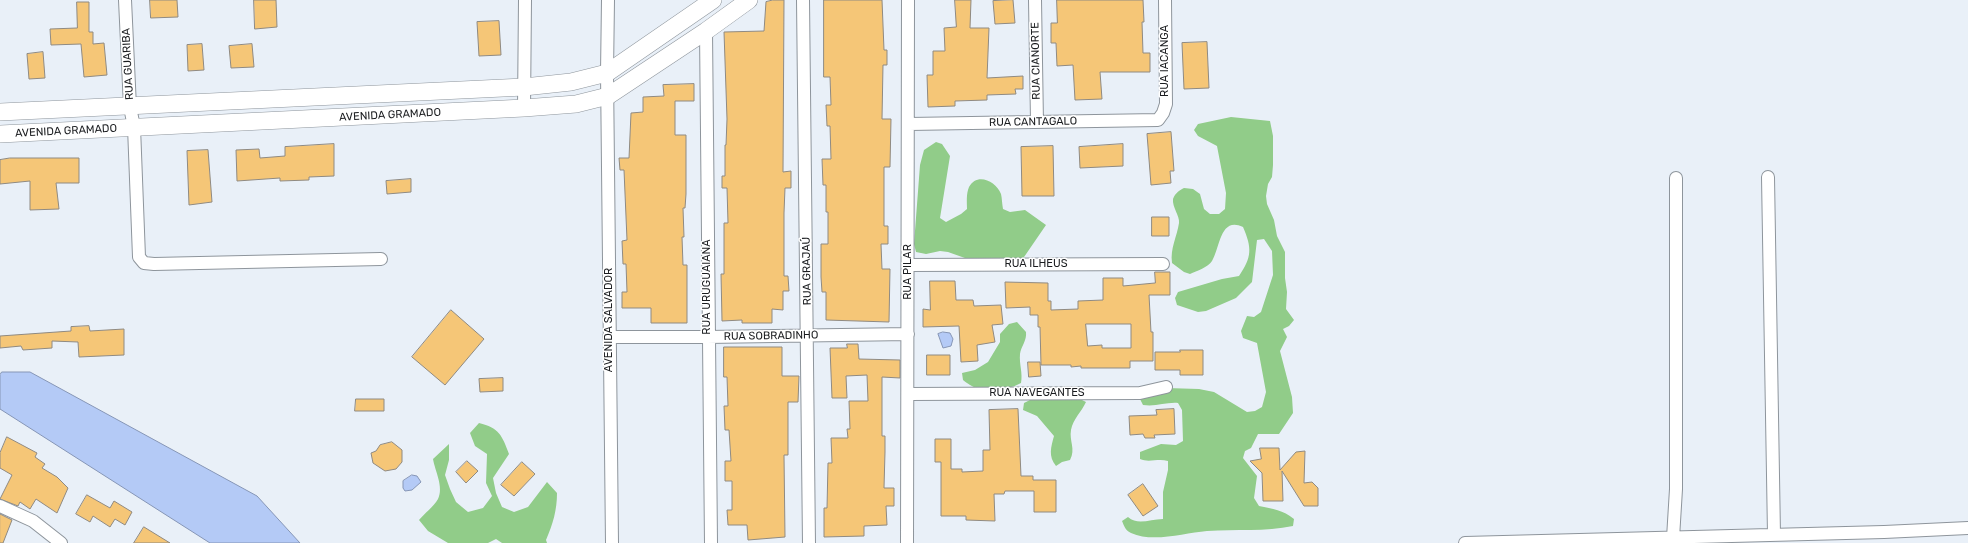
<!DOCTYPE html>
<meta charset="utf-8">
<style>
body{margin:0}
canvas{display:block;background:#e9f0f8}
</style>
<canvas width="1968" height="543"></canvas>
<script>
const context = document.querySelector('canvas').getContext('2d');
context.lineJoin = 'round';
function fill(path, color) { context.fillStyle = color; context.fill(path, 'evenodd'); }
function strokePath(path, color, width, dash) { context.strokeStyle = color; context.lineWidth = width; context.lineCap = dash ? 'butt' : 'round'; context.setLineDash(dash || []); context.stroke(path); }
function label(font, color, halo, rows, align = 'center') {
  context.font = font + ' Rubik,sans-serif'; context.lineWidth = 3; context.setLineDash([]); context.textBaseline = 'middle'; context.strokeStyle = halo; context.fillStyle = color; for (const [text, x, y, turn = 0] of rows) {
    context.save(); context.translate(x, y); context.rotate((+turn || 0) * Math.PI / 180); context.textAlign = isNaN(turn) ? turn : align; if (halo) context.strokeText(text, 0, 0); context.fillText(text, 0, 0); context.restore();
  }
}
fill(new Path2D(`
 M1231,117L1270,121L1273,136V165L1272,177L1268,184L1266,196L1267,204L1274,220L1277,236L1285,252V278L1287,292L1286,309L1294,320L1289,326L1283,329L1287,337L1280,351L1292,397L1293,413L1279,434H1258L1251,448L1245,451L1243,458L1257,476L1254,498L1259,506C1273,509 1283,510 1294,519L1293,526C1265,532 1236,529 1207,531C1184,533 1153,543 1131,533C1126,531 1124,526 1122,521L1128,517C1138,526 1150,519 1163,519V492L1168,470V461C1158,458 1149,463 1140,459V452L1161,444L1176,445L1183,441L1182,410L1178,403C1166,402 1156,407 1143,405L1140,399L1166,388L1199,389L1214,392L1247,412L1255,411L1262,407L1266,392L1257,343L1243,338L1241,331L1247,316L1254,317L1261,312L1273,275L1272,251L1264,239L1257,240L1252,282L1236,298L1206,311L1198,312L1177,305L1175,298L1178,292L1222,279L1239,276C1252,257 1252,248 1243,227C1220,216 1220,248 1212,261C1208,267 1197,271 1190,274L1184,272L1172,263C1170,248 1177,237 1179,223C1180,216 1172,207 1173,199C1175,193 1180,190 1184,188L1193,189L1200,194L1204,209L1210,214H1219L1225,209L1226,193L1217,146L1198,136L1194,130L1198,124Z
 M936,142L942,144L950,156L940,218L946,222L961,214L967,209C967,202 966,194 969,187C977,172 996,181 1001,194C1002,198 1002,204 1003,209L1010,212L1025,210L1046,225L1022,260L979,263L948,252L940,251L926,254L916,252L914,244L920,165L924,150Z
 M1017,322L1026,332C1027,341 1021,346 1020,354C1019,364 1023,373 1021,383C1009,390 990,390 977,388C972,387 967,383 963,380L962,373L975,370L988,362L1000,342V334L1009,324Z
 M1073,399H1080L1086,402C1082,411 1073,419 1071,430C1069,441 1076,449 1070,460L1062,462L1056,466C1048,456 1051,447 1054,436L1037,416L1023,410L1024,403L1030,400Z
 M479,423C499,428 502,435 509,454L493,478L496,493L502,507L514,512L528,507L547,482L557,493C557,510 553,524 546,540L547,543H502L496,539L488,543H448L428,531L419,520C424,514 434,506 438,499C444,487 435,471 433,459L449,444V460L445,475L450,489L456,502L468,512L483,508L492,496L486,483L487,454L475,446L470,433Z`), '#91cc89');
const water = new Path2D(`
 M943,332L950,333L953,339L951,346L943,348L938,334Z
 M2,372H30L257,496L300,543H210L0,409V375Z
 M412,475L417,476L421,482L412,490L405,491L403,488V481Z`);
fill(water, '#b4caf6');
strokePath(water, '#8696b6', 1);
const building = new Path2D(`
 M150,0H177L178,17L151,18Z
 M254,0H276L277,27L255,29Z
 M773,0H784L783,172L791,171V188H785L784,213V276H788L789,291H783V310L772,309V323H742V320L722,321L721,274H724V223H728L727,188H722V176H725V145H726L727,119L724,32L764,31L766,2Z
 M824,0H882L884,50H887V65H883L882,119H891L890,167H884V226H888V244H881L882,269H890L889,322L826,320V292H822L821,277V244H828V212H826V185H823L822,159H831L830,126H827L826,105H831L830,77H824Z
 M955,0H971L970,28H989L987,78L1023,76V89H1015L1016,94L987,95V100L955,101V106L928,107L927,75H933V51H945L944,28L956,27Z
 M1013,0L1015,23L995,24L993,1Z
 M1057,0H1143L1144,22H1142L1143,53H1150V72H1100L1102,99L1075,100L1073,65L1057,66L1056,43H1051V23H1057Z
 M77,2H89V32H93V44L104,43L107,75L84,77L81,44L51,45L50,29L77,28Z
 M499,21L501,55L479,56L477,22Z
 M1207,42L1209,88L1184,89L1182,43Z
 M202,44L204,70L188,71L187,45Z
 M252,44L254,67L231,68L229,46Z
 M43,52L45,78L29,79L27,54Z
 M694,84V101H675V135H686V194L685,208H683L684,237H682L683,265H687V323H651V308H622V292H627L626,264H623L622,241L627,240L624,170H620L619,158H629L631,113L643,112V97L664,96L663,85Z
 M1171,132L1174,171H1170L1171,183L1151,185L1147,134Z
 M334,144V176L309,177V180L280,181V178L237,181L236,150L259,149L260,158L285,156V147Z
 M1123,144V166L1080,168L1079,147Z
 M1053,146L1054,196H1022L1021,147Z
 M208,150L212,202L189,205L187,151Z
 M10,158H79V183H56L59,209L30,210V181L0,184V160Z
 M411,179V192L387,194L386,181Z
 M1152,217H1169V236H1152Z
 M1155,272H1170V295H1149L1151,332H1153V361H1130V368H1081V366L1071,367V365H1041L1040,327H1038V315H1030V307L1006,308L1005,282L1048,283V301H1051V310L1078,309V301L1103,300V278H1123V286L1155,283ZM1086,324H1131V348H1102V345L1088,346Z
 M930,281H955L956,300H973L974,306L1001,305L1003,324L992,325L995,342L977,345L978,361L961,362L959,326L923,327V309L930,310Z
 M451,310L484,339L445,385L412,357Z
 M89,326L90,331L124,329V355L79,357L78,342L52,341V348L23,350L21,346L0,348V336L71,331V327Z
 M847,344H858L859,359L900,360V378L882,377V436H885V452L884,488H894V506H886L887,525L864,526V536L824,537V508H827L828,463H832L831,438H848L847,429H850L849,401H868L867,375L846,376L847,398H832L830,348H847Z
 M724,347H782V376H799L798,402H788V455H784L785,537L748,540L747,525H728L727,510H732V481H725V461H731L729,430H725L724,406H728L727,377H724Z
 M1180,350H1203V375H1180V370H1155V352H1180Z
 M927,355H950V375H927Z
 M1028,362H1040L1041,376L1029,377Z
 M503,378V391L480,392L479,379Z
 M356,399H384V411H355Z
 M1018,409L1021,476H1033V480H1056V512H1034V491H1005L1004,494H994L995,521L966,520V516H941V462H935V439H951V469H962V472L983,471V450H990L989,410Z
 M1174,409L1175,434L1154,435L1155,438H1145L1143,434L1130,435L1129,416L1157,415L1156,410Z
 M7,437L37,453L35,457L45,464L42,468L57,477L68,488L57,513L36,499L30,509L20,502L18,506L0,499L12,475L0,468V453Z
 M392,442L402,450V462L396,469L385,471L373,463L371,453L376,451L380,445Z
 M1260,448H1279L1280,470L1296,452L1305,451L1304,483L1312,482L1318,488V506H1304L1282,471L1283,501H1263L1262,473L1250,461L1261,459Z
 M467,461L478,471L466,483L456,472Z
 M522,462L535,474L514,496L501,485Z
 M1143,484L1158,506L1143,516L1128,495Z
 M87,495L110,508L114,501L132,512L125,525L115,519L110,527L93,516L90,522L76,514Z
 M0,514L12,520L3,543H0Z
 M144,527L170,543H134Z`);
fill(building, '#f5c677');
strokePath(building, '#8f8a82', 1);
const street = new Path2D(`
 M125,0L130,107L134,127L139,257L144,263L154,264L381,259
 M608,0L607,73L612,543
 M803,0L809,543
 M1035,0L1037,122
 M706,31L711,543
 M524,108L525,0
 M909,124L1158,120L1163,113L1166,104L1165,0
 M1768,177L1774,535
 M908,265L1163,264
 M609,337H707L908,334
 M908,394L1140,393L1166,387
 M0,506L33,521L61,543
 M1673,538L1676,489V178
 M907,543L908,0
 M1465,543L1884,532L1968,528`);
const secondary = new Path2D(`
 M0,112L524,87L571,82L607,73L713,0
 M0,134L524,108L576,104L608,96L706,31L749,0`);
strokePath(street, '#8e959c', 14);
strokePath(secondary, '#8e959c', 18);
strokePath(street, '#fff', 12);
strokePath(secondary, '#fff', 17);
label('11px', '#1a1c1f', '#fff', [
 ["RUA CIANORTE",1036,61,-91],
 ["RUA IACANGA",1165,61,-90],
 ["RUA GUARIBA",128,64,-93],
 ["AVENIDA GRAMADO",390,115,-3],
 ["RUA CANTAGALO",1033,122,-1],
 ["AVENIDA GRAMADO",66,131,-3],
 ["RUA ILHEUS",1036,264],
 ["RUA GRAJAÚ",807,271,-91],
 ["RUA PILAR",908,272,-90],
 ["RUA URUGUAIANA",707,287,-90],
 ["AVENIDA SALVADOR",609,320,-90],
 ["RUA SOBRADINHO",771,336,-1],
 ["RUA NAVEGANTES",1037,393]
]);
</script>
